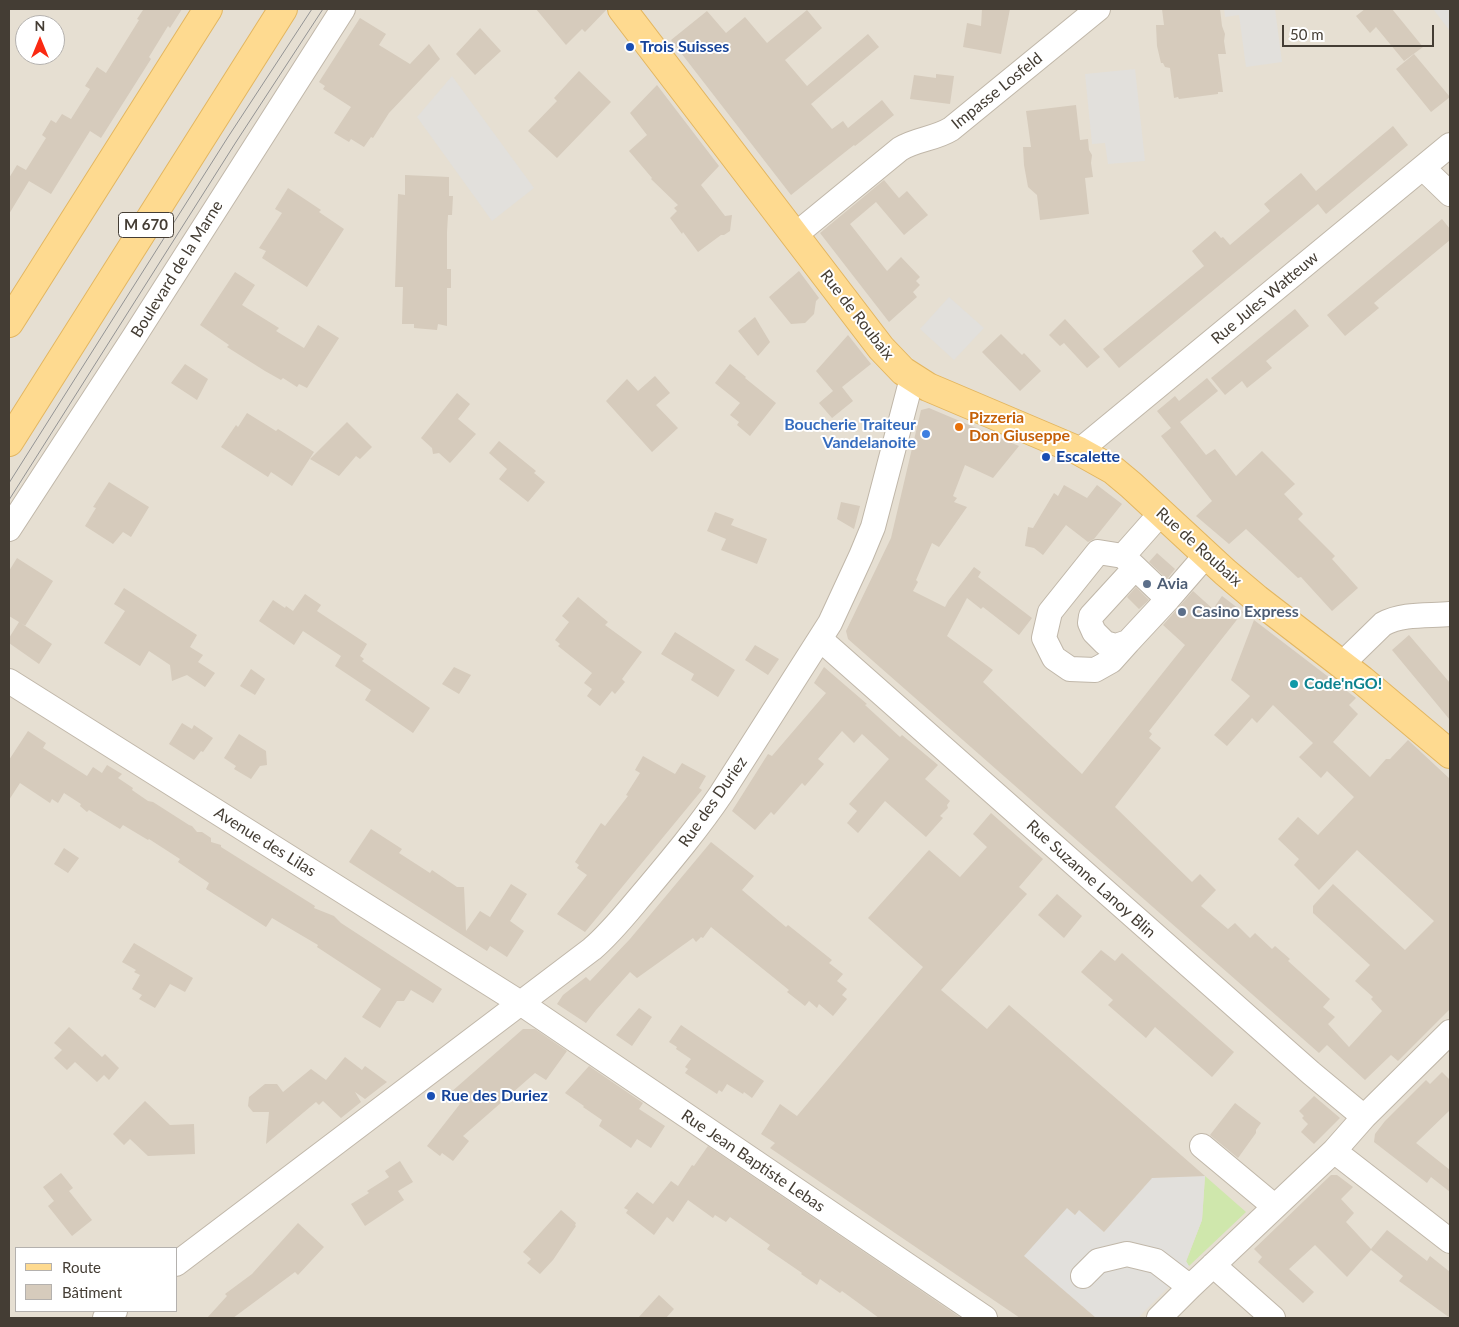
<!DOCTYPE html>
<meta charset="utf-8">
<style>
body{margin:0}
#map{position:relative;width:1459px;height:1327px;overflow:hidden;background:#f2ede4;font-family:Lato,sans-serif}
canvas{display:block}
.frame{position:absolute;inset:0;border:10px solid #443d34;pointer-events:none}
.legend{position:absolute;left:15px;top:1247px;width:162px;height:65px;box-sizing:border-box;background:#fff;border:1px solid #b4b1ae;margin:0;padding:6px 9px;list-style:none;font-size:15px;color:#443d34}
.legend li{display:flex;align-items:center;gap:10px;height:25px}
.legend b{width:25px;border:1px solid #b4b1ae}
.north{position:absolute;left:15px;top:15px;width:50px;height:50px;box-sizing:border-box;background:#fff;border:1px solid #b4b1ae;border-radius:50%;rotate:0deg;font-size:14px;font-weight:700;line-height:20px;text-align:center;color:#443d34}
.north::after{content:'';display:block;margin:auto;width:18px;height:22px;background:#fa2a12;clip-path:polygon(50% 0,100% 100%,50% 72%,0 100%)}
.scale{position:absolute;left:1282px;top:25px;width:152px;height:22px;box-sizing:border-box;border:2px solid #443d34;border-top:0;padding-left:6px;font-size:15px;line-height:18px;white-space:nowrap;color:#443d34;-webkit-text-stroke:4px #fff;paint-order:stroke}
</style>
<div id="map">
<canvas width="1459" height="1327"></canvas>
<div class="frame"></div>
<ul class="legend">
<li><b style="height:6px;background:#feda90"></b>Route</li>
<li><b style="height:14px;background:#d6cbbc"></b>Bâtiment</li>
</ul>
<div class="north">N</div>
<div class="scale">50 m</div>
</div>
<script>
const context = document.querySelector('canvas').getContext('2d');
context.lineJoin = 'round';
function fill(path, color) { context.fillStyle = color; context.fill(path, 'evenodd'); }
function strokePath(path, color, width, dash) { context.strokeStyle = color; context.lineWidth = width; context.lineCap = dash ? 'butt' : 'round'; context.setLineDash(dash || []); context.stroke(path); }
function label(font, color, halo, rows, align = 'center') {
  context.font = font + ' Lato,sans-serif'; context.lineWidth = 4; context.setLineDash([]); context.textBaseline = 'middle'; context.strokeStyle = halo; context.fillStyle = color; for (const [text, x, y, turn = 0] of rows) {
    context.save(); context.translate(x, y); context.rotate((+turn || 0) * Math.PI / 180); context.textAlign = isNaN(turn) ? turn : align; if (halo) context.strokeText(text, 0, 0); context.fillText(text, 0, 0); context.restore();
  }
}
fill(new Path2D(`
 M9,9H1450V1318H9ZM25,25H55V55H25ZM16,1248H176V1311H16Z`), '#e6dfd2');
fill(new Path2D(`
 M1205,1176L1246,1212L1189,1266L1186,1262L1202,1220Z`), '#cfe7ac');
fill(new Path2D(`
 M1224,9H1275L1282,62L1246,67L1239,15L1225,17Z
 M1433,9H1450V31Z
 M1135,69L1145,161L1108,164L1105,143L1092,144L1085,74Z
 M452,76L534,188L492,221L417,117Z
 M949,297L984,328L954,360L920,329Z
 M1205,1176L1202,1220L1186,1261L1189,1266L1138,1318H1096L983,1221L1067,1208L1075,1215L1079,1210L1104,1232L1152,1178Z`), '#e2e0dc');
fill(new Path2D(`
 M140,9H182L170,28L168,26L149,57L151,59L101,138L90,131L51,194L29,181L9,214V178L17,165L26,170L46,138L42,135L51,120L56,123L62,114L71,119L90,89L85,86L97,67L106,73L139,20L137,19L143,10Z
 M536,9H607L585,32L582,29L566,45Z
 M982,9H1010L1001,54L963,47L967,23L981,26Z
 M1162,9H1220L1222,26L1225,34L1224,41L1226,54H1218L1223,92H1218V94L1179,99L1178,97L1174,98L1170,68L1165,67L1163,63H1161L1157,46L1156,25H1164Z
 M1365,9H1392L1423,47L1404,61L1376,27L1370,33L1356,16Z
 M807,10L822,28L785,60L807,86L868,34L879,47L811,104L832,129L843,121L848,128L882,100L894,115L855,146L854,145L791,195L671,40L707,11L726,33L745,17L767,43Z
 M360,18L386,34L379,45L410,64L429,44L440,59L389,113L373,138L371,137L364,147L351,139L349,142L334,133L351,107L323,89L325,86L319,82Z
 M480,28L501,51L475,75L456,54Z
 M1414,54L1450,97L1431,112L1396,69Z
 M579,71L611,102L557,158L528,131L557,101L554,98Z
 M936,74L954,76L950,104L910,99L914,75L936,78Z
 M657,85L719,166L701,185L725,216L732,215L730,231L724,235H721L698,252L683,232L682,234L670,218L677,211L674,208L678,205L651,179L652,178L629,151L647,135L630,113Z
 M1076,105L1080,140L1088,139L1089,150L1092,155L1091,163L1093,177L1085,178L1089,214L1040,220L1037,195L1028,187L1024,165L1023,147H1031L1026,111Z
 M1393,126L1408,145L1326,214L1318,204L1119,368L1103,349L1204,266L1192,251L1215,231L1221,238L1223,237L1230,245L1270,211L1264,204L1301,173L1316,191Z
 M405,175L449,177V196H453L452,215H448L447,232V269H451V288H447V326L438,324L437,330L414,328V324H402L403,287H395L398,194L405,195Z
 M884,180L899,198L907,191L928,215L904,235L876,202L850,224L887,271L901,257L920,277L916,281L920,285L913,292L917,297L889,322L820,233Z
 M288,188L321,210L319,212L344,229L307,287L262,258L266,251L259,248L282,213L275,209Z
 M1442,219L1450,229V240L1374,303L1379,308L1345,336L1327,315Z
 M799,271L819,298L816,301L814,314L805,323L791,324L769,297Z
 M235,272L255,285L242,305L279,328L276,331L304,348L318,325L339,338L307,388L299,384L297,387L283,378L281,380L265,371L227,347L229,345L200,325Z
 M1295,309L1309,326L1266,361L1272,368L1247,388L1242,381L1225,395L1211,378Z
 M755,317L770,342L758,356L738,331Z
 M1065,319L1100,357L1087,368L1064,343L1060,346L1049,335Z
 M1001,334L1022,355L1024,353L1041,371L1020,391L982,352Z
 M848,335L871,364L842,387L853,401L832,418L819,403L833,391L816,371Z
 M185,364L208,379L197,400L171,383Z
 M730,364L746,377L745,378L776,403L750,436L737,425L739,422L730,415L740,403L715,383Z
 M655,376L670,393L656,405L678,428L652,452L606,401L627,379L638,391Z
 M1207,378L1218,391L1180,422L1206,455L1215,449L1236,476L1262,451L1295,484L1284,494L1303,514L1298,519L1335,556L1332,559L1358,588L1332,611L1301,577L1298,578L1246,529L1229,544L1196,516L1212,501L1161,436L1171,428L1157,411L1175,396L1179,401Z
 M457,393L470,404L458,419L476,434L450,463L439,453L433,454L432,448L421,438Z
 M929,408L1019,446L993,478L965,465L953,496L957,498L954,502L967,507L939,547L932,543L916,580L918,582L913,591L945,607L948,601L974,567L981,572L978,577L1032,618L1019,635L983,607L981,609L967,598L947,636L993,670L983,682L1082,774L1185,645L1163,625L1193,591L1213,609L1222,596L1243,612L1149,731L1152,734L1149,738L1161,748L1115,807L1192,882L1200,874L1216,890L1201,906L1228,929L1235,923L1250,938L1255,933L1272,949L1275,946L1290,959L1288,961L1330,999L1323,1007L1335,1017L1328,1024L1349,1047L1382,1011L1371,999L1373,997L1355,981L1370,965L1313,913V906L1333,884L1405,950L1434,921L1357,850L1319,890L1294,865L1299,859L1278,839L1298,817L1318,835L1354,797L1327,771L1321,778L1299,757L1313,743L1273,705L1257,723L1252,718L1227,746L1214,735L1250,696L1231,680L1254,620L1356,698L1349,705L1358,714L1333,742L1370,777L1386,759H1390L1408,740L1450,779V1009L1398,1061L1391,1055L1365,1080L1327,1045L1319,1053L848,639L846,631L891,538L921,410Z
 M247,413L276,431L278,429L314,452L292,486L271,472L268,477L221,447L236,425L238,427Z
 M347,422L372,447L360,459L356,456L339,476L310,459Z
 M499,441L536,471L534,473L545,482L528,502L499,479L507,469L489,453Z
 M109,482L149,507L131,537L123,532L113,544L85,526L96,508L93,507Z
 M1064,485L1087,498L1097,485L1122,504L1094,539L1088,542L1066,525L1043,555L1034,548L1025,546L1028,527L1033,528L1054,493L1058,496Z
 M841,502L860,506L854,529L837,519Z
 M715,512L734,519L731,525L767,539L757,564L721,550L726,539L707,531Z
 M1157,553L1175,569L1167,579L1149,562Z
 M17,558L53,581L25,626L21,623L52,644L39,664L9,643V638L19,622L9,616V571Z
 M1136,587L1149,600L1139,609L1127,597Z
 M124,588L197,635L190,647L203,655L198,662L215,673L205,687L187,675L172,681L170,665L149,651L140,666L104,643L125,611L114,604Z
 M305,594L321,605L317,611L367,644L360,656L364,659L362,661L430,708L413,733L365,700L371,690L335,666L341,656L303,631L294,645L259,621L273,600L285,608L286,606L293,611Z
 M578,597L608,622L605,625L642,652L622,679L625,682L615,694L612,691L600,706L587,696L592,689L584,683L592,673L558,646L560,644L555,640L569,622L562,616Z
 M675,632L735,670L718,697L691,680L694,674L661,654Z
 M1409,635L1450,683V720L1392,650Z
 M755,645L779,659L768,675L745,660Z
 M454,667L471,675L459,694L442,684Z
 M824,667L867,704L865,705L900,737L902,735L938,765L925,779L950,801L947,805L948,808L940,816L943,818L926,837L885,801L858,833L847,823L857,811L849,804L889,759L862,734L854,743L842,731L818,759L824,764L805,786L802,783L774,815L771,812L755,830L732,811L768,754L772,756L826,693L814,683Z
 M251,669L265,679L255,695L240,686Z
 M182,723L192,729L194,725L213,738L203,752L201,751L194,760L169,744Z
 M28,731L46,743L43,748L87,776L93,767L102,773L107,765L122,774L118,778L133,788L132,790L148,801L153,802L189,825L192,826L197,832H202L211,838V842L221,845V847L315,906L314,908L334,916L341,923L442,989L433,1003L411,990L404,1001H397L380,1028L362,1017L381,989L317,947L318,945L272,918L266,927L206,889L209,883L178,862L180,859L149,839L148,840L123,825L120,829L89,810L87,812L80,806L81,804L64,793L58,803L52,799L50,803L20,783L9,800V760Z
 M239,734L266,751L267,765L260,766L251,779L234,769L236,766L224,758Z
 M643,756L675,774L682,763L706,776L699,788L702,790L585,932L557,914L587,875L577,868L579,865L575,862L601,823L605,826L628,796L626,795L640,773L635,770Z
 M991,813L1043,859L1019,887L1027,894L941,990L987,1029L1009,1005L1205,1176L1152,1178L1104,1232L1079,1210L1075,1215L1067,1208L1024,1256L1096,1318H1020L770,1148L775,1143L761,1134L780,1104L797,1116L923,967L868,918L929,850L960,877L987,847L973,834Z
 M371,829L402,849L399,853L430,873L432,870L457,887H464L466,931L480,911L490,917L511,884L527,894L510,921L524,931L507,957L490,946L487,951L349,862Z
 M711,842L754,876L742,890L786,927L788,925L832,960L829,963L843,974L837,981L847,989L842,995L847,999L833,1016L819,1004L817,1008L809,1001L805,1006L787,992L789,990L711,927L703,938L701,937L696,942L693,938L637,978L630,972L596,1010L586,1023L557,1004L563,995L586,977L590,981L630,939Z
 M64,848L79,858L68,873L54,864Z
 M1057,894L1082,916L1064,938L1038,915Z
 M134,943L193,978L185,992L170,984L155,1008L139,999L142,995L132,989L140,975L134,972L136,970L122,962Z
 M1101,950L1115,961L1122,953L1234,1052L1212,1077L1155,1027L1146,1038L1108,1005L1113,1000L1081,972Z
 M639,1008L652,1017L632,1046L616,1035Z
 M681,1025L764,1081L752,1098L744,1092L743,1094L727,1084L722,1092L719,1090L717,1094L685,1073L688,1069L685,1067L691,1059L676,1049L677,1047L669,1042Z
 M69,1027L102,1057L105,1054L119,1068L109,1080L104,1075L97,1082L75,1062L67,1070L54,1058L62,1050L54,1043Z
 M523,1029H535L567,1051L546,1080L535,1073L463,1136L469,1141L453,1161L442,1153L440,1156L427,1146L460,1104L450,1093Z
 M345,1057L362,1070L365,1066L387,1082L365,1099L355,1092L361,1102L341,1118L323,1101L319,1105L316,1102L266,1144L269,1112H253L248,1106L249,1097L265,1084H277L283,1092L311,1069L326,1080Z
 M589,1066L643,1103L639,1109L665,1126L651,1148L637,1139L631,1148L599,1126L602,1120L583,1107L584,1106L565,1093Z
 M1442,1072L1450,1080V1110L1416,1143L1450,1170V1192L1431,1177L1427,1183L1374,1142L1375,1134L1385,1121L1426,1080L1430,1084Z
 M1314,1096L1340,1118L1314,1144L1301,1132L1308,1124L1302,1118L1304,1116L1299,1111Z
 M145,1101L170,1125L194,1124L195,1154L148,1156L130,1139L124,1145L113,1134Z
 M1235,1103L1261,1123L1256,1130V1133L1238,1158L1210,1135Z
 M708,1146L961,1318H879L842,1291L840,1293L820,1279L817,1285L801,1274L802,1273L767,1249L770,1245L730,1217L726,1222L715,1215L713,1218L688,1200L673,1222L667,1217L654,1235L626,1213L628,1210L624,1208L637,1192L653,1204L671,1181L678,1186L692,1165L694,1166Z
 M400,1161L413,1182L398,1191L404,1200L365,1226L351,1204L369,1193L367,1191L389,1177L385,1171Z
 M61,1173L73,1188L69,1191L92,1220L72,1236L48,1206L54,1201L43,1187Z
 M1331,1175H1337L1353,1187L1341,1199L1354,1213L1346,1222L1371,1249L1387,1230L1427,1261L1430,1256L1450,1272V1318L1399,1281L1403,1276L1371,1250L1347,1277L1315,1245L1289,1269L1314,1292L1303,1303L1258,1262L1262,1257L1254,1249Z
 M561,1210L576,1223L575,1225L576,1226L553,1260L540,1274L527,1263L531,1259L523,1252Z
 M298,1223L324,1247L298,1275L295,1272L233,1318H207L227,1296L225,1294L252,1274Z
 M659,1295L674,1309L666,1318H638Z`), '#d6cbbc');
const minor = new Path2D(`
 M1423,168L1450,194
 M795,235L900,149C916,139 935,139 951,129L1098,9
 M1079,451L1450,145
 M1161,513L1123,556L1168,599L1207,554
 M9,529L134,337L343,9
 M1123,556L1098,552L1050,612L1044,638L1054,658L1070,669L1095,670L1111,661L1128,642
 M1135,568L1091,616L1090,623L1094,632L1105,643L1116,646L1128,642L1168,599
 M820,639L1311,1073L1364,1117
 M1342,664L1383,624C1403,613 1428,616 1450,614
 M9,681L522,1004L985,1318
 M1202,1146L1274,1206
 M1334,1151L1450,1241
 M176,1264L592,949C612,932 628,911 646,890C672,859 698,828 721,794L830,623L861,556L873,527L912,378
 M1213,1265L1273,1318
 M1083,1276L1098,1261L1127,1254L1156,1261L1190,1287
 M105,1318L115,1311
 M1159,1318L1190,1287L1334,1151L1364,1117L1450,1032`);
const major = new Path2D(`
 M622,9L881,348L903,371L928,387L1079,451L1113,470L1131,485L1225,572L1257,599L1362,680L1450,754
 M9,323L208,9
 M9,442L283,9`);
strokePath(minor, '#c0b7a9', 26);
strokePath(major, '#e3b660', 30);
strokePath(minor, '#fff', 24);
strokePath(major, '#feda90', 28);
strokePath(new Path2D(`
 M9,483L228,137L312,9
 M9,500L236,142L323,9`), '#949494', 1);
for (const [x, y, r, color] of [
 [630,47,5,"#1a4fb4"],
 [959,427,5,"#e8710a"],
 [926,434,5,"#3f7fe0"],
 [1046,457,5,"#1a4fb4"],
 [1147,584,5,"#5c6f8a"],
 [1182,612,5,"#5c6f8a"],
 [1294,684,5,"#0f9aa8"],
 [431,1096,5,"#1a4fb4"]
]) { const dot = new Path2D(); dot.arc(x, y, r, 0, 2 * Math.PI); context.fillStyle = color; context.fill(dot); strokePath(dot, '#fff', 2); }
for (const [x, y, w] of [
 [146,225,55]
]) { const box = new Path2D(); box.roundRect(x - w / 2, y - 12.5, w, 25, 4); context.fillStyle = '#fff'; context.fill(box); strokePath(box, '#443d34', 1); }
label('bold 15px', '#443d34', null, [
 ["M 670",146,225]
]);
label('bold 16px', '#164399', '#fff', [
 ["Trois Suisses",640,47],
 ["Escalette",1056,457],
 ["Rue des Duriez",441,1096]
], 'left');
label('16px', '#443d34', '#fff', [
 ["Impasse Losfeld",997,91,-39],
 ["Boulevard de la Marne",177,269,-58],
 ["Rue Jules Watteuw",1265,298,-40],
 ["Rue de Roubaix",857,315,52],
 ["Rue de Roubaix",1199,547,42],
 ["Rue des Duriez",713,802,-55],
 ["Avenue des Lilas",265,842,32],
 ["Rue Suzanne Lanoy Blin",1091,879,42],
 ["Rue Jean Baptiste Lebas",753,1161,34]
]);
label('bold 16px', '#c56008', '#fff', [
 ["Pizzeria",969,418],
 ["Don Giuseppe",969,436]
], 'left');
label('bold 16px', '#366cbe', '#fff', [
 ["Boucherie Traiteur",916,425],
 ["Vandelanoite",916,443]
], 'right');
label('bold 16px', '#4e5e75', '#fff', [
 ["Avia",1157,584],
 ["Casino Express",1192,612]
], 'left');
label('bold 16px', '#0d838f', '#fff', [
 ["Code'nGO!",1304,684]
], 'left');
</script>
